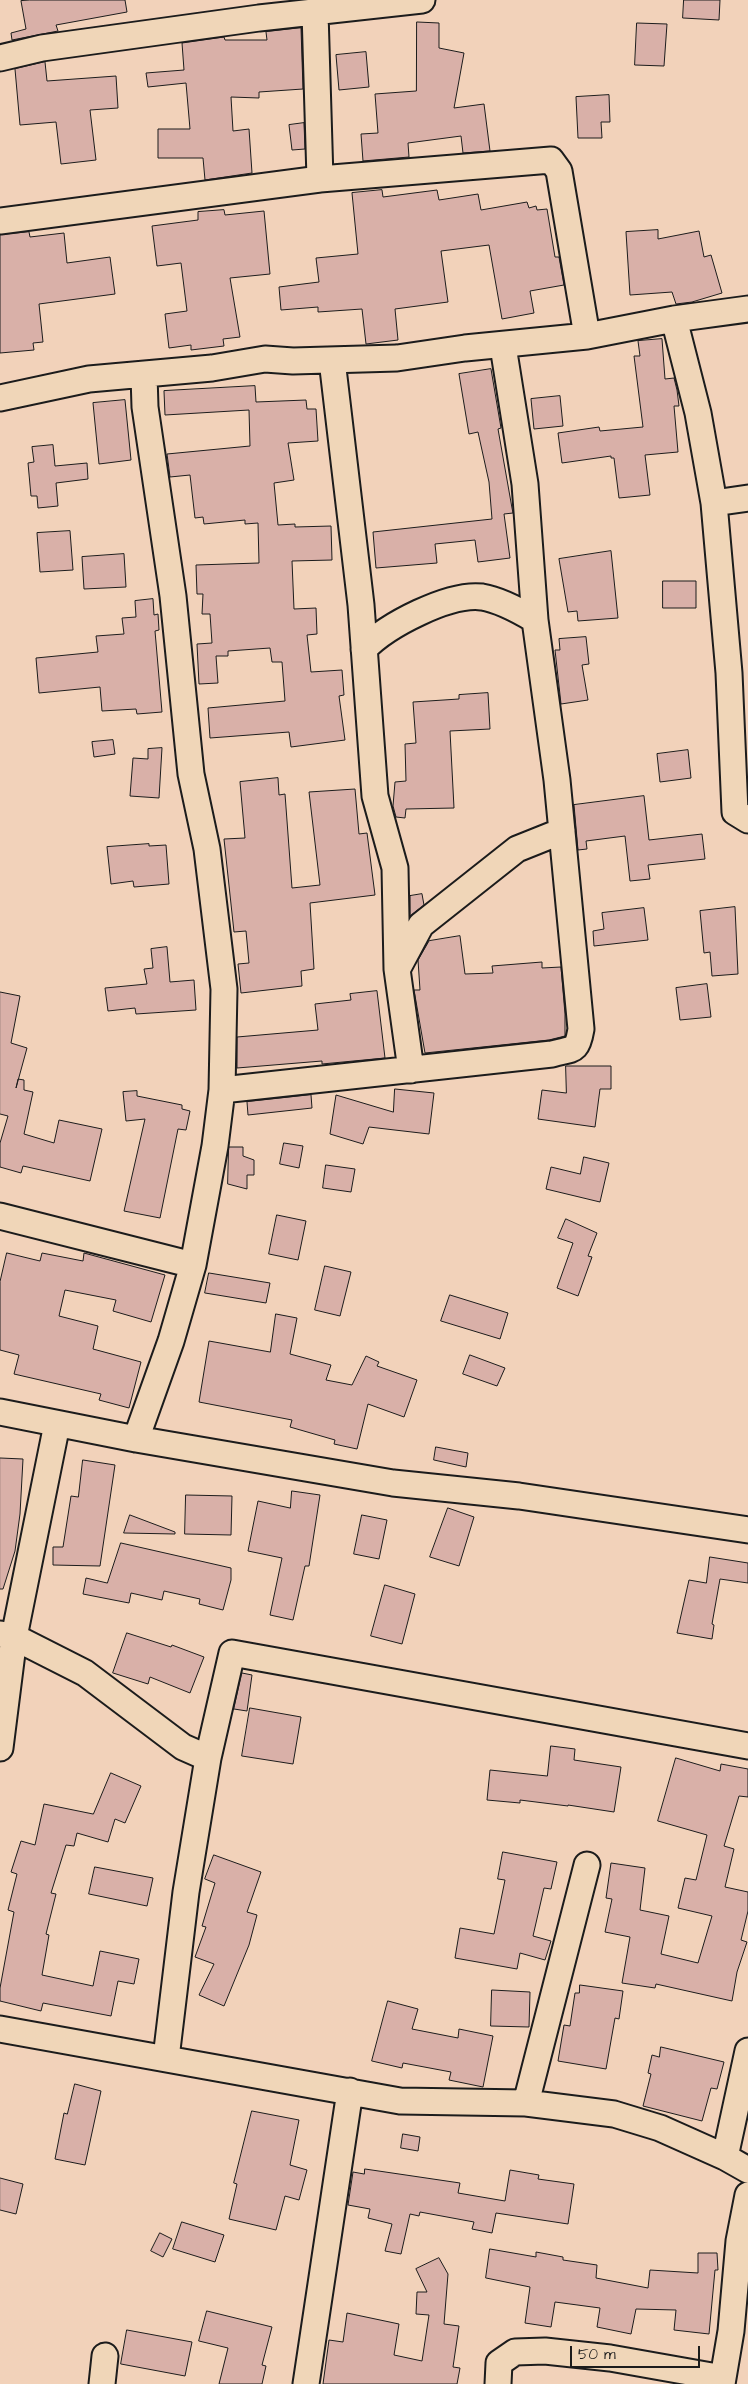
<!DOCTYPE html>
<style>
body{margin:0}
#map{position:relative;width:748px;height:2384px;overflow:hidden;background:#f2d2ba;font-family:"Architects Daughter",sans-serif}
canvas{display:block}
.scale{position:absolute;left:570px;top:2346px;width:130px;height:22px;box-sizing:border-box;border:2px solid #1c1c1c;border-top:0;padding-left:6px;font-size:15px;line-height:18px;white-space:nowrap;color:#1c1c1c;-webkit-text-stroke:4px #f0d6b8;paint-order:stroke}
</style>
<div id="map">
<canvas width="748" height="2384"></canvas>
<div class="scale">50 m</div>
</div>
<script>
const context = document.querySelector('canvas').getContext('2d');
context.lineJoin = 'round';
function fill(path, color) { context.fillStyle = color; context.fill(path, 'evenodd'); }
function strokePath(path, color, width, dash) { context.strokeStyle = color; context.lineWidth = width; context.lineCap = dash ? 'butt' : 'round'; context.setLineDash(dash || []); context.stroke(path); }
const building = new Path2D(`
 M30,0H125L127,12L56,25L58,31L12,40L11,33L26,29L21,1Z
 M684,0H720L719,20L683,18Z
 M417,22L439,23V48L464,53L454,108L484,104L490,151L463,153L461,136L408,143L409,157L363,161L361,134L378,133L375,94L416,91Z
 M637,23L667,24L664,66L635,65Z
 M301,28L303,89L259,92V98L231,97L233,131L249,129L252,173L205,180L203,158H158V129H190L186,83L148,87L146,73L184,70L182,43L224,37L225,40H267L266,32Z
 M366,52L369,87L339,90L336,55Z
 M45,62L47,81L116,76L118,108L90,110L96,160L61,164L56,122L20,125L15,69Z
 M609,95L610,122H601L602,138H578L576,97Z
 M304,123L305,149L292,150L289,125Z
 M382,190L383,197L437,190L439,200L478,194L481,210L527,202L529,208L536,206L537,210L547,209L555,257H559L564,285L530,291L534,313L502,319L489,245L441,251L448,302L395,309L398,340L366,344L362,309L318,312V307L281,310L279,287L319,282L316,258L358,254L352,193Z
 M224,210L225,215L264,211L270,274L230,278L240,337L223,339L224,346L191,350V345L169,348L165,314L187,311L181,263L157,266L152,226L198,220V212Z
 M658,230V239L699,231L704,257L711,255L722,293L692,302L676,304L672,292L630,295L626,232Z
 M29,232L30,237L64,233L67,263L110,257L115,294L39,304L43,342L33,343L34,350L0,353V235Z
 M662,339L665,379L674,378L677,390L679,406H674L678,452L645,455L650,495L619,498L614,458H611V456L562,463L558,433L599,427L600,431L643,427L634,356H640L638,341Z
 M491,369L501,428L498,429L512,508L513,513L504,514L510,558L478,562L475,540L435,544L437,563L376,568L373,532L492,519L489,482L478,432L469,434L459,374Z
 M255,386L256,402L306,400L307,409H316L318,441L288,443L294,480L274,483L278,525L295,524V527L331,526L332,560L292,561L294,609L316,608L317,634L307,635L311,672L342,670L344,695L339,696L345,740L291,747L289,732L210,738L208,708L285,701L282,662H272L270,648L228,651V656H216L218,683L199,684L197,644L212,643L210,614H202L203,594H197L196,565L259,563L258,523L245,524V520L204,524L203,517L195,518L190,475L170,477L167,454L250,446L249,410L165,415L164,391Z
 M560,396L563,426L534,429L531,399Z
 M125,400L131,460L99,464L93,403Z
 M53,445L55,466L87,463L88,479L56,483L58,506L38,508L37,496H31L28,463L34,462L32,447Z
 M70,531L73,570L40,572L37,533Z
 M611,551L618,618L578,621L577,611L568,612L559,559Z
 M124,554L126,587L84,589L82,557Z
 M663,581H696V608H663Z
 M153,599L154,615L158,614L159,630L155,631L162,712L137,714L136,709L102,711L100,687L39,693L36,658L98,652L96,636L124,634L122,618L136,617L135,601Z
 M586,637L589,664L582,665L588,700L561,704L555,650H560L559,639Z
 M488,693L490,729L450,731L454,808L406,809L405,818L396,817L393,806L395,782L406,781L405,744L416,743L413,702L459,699V695Z
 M113,740L115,754L94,757L92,742Z
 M162,748L159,798L130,796L133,758L148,759V749Z
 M688,750L691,778L660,782L657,754Z
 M278,778L279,795L285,794L292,888L320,885L309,792L355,789L359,834L367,833L375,895L310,903L314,969L301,971L302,986L241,993L238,964L249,963L246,931L234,932L224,839L245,838L240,782Z
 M644,796L649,840L702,834L705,859L648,865L650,879L630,881L625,836L586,841L587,849L578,850L574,805Z
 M149,844V846L166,845L169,884L134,887L133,881L111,884L107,847Z
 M422,894L424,905L410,916V896Z
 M735,907L738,974L712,976L710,952L704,953L700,911Z
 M644,908L648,940L594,946L593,931L604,929L602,913Z
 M460,936L465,974L493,973L492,966L542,962V968L561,967L565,1014V1036L549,1040L425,1053L414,990H420L418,960L429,941Z
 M167,947L170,982L194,980L196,1010L136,1014L135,1008L108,1011L105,988L147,984L144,969L153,968L151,949Z
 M707,984L711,1017L680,1020L676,988Z
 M377,991L385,1058L322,1064V1061L237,1068V1037L318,1030L315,1004L351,1000L350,994Z
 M0,992L20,996L11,1043L27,1048L16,1088L18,1079L24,1080V1090L33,1092L24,1134L54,1143L59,1120L102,1129L90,1181L23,1166L21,1173L0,1167V1143L8,1116L0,1114Z
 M566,1066H611V1089H600L595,1127L538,1119L542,1090L566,1093Z
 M395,1089L434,1093L429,1134L369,1127L363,1144L330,1134L336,1095L393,1112Z
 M137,1091V1096L182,1105V1109L190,1111L186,1130L178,1129L160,1218L124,1211L145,1119L126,1121L123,1092Z
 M311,1095L312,1108L248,1115L247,1102Z
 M284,1143L303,1146L299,1168L280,1164Z
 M229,1147H243V1156L254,1160V1175H247V1189L228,1184Z
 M584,1157L609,1163L600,1202L546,1189L551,1167L580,1174Z
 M326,1165L355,1169L351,1192L323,1188Z
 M277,1215L306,1221L298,1260L269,1254Z
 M566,1219L597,1233L588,1256L592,1257L578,1296L557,1288L573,1243L558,1238Z
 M7,1253L40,1261L42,1253L83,1261L84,1253L165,1275L151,1322L113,1311L116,1300L65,1290L59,1316L98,1326L93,1349L141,1362L129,1408L99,1400L101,1394L14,1374L19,1355L0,1350V1282Z
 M325,1266L351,1272L340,1316L315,1310Z
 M209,1273L270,1283L266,1303L205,1293Z
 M450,1295L508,1313L500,1339L441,1321Z
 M276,1314L297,1318L290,1354L331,1365L326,1380L352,1385L366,1356L379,1362L377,1366L417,1380L404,1417L368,1404L357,1449L334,1444L335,1440L290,1427L292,1420L199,1402L209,1341L270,1352Z
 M470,1355L505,1368L497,1386L463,1374Z
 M436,1447L468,1453L466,1467L434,1460Z
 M0,1458L23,1459L20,1514L15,1551L3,1589H0Z
 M83,1460L115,1465L100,1566L53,1565V1547H63L71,1496L78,1497Z
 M292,1491L320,1495L309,1566H305L293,1620L270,1615L282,1558L248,1551L258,1501L290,1508Z
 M186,1495L232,1496L231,1535L185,1534Z
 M448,1508L474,1517L459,1566L430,1557Z
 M130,1515L175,1532V1534L124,1533Z
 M362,1515L387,1520L379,1559L354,1554Z
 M121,1543L231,1568V1580L223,1610L199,1604L200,1599L164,1591L162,1600L131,1593L129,1603L83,1594L86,1578L107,1583Z
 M710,1557L748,1563V1583L720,1579L712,1624L714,1625L712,1639L677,1633L689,1580L706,1583Z
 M385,1585L415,1594L402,1644L371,1636Z
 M127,1633L171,1647L172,1645L204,1657L190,1693L150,1677L148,1684L113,1673Z
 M242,1673L252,1675L247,1711L234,1709Z
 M250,1708L301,1717L293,1764L242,1756Z
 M551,1746L575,1749L574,1760L621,1767L614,1812L568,1805V1806L520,1800V1803L487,1800L490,1770L547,1776Z
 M676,1758L720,1771L721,1764L748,1769V1797L739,1796L724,1846L734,1849L725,1887L748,1892V1911L741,1940L747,1942L737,1972L732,2001L656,1984L655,1988L622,1983L630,1937L605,1932L612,1899L606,1898L611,1863L645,1868L640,1910L669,1916L661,1954L698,1963L712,1916L678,1908L685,1878L696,1880L707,1835L658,1821Z
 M111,1773L141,1786L125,1823L115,1819L108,1842L77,1833L74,1846L66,1845L51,1893L56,1894L46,1934L49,1935L42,1975L93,1986L100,1951L139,1959L134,1984L118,1981L111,2016L43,2003L41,2011L0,2001V1988L14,1912L8,1910L17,1874L11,1872L21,1841L35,1845L44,1804L93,1814Z
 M503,1852L557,1862L551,1889L544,1888L533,1936L551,1941L545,1960L520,1953L517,1969L455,1958L460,1928L494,1934L505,1880L498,1879Z
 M214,1855L261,1872L247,1912L257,1915L249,1945L224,2006L199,1995L214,1964L195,1957L206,1927L202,1926L215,1883L205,1879Z
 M95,1867L153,1878L147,1906L89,1894Z
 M580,1985L623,1991L619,2019L615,2018L606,2069L558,2061L564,2025L570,2026L575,1993H579Z
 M492,1990L530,1992L529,2027L491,2026Z
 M388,2001L418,2009L412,2029L458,2038L459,2029L493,2036L483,2087L449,2080L451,2072L403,2063L402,2068L372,2061Z
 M661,2047L724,2062L717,2089L711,2088L702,2121L643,2106L651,2074L648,2073L652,2055L659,2057Z
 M75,2084L101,2091L85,2165L55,2159L64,2113L67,2114Z
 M252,2111L299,2120L290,2165L307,2170L299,2200L285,2196L276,2230L229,2219L237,2184L234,2183Z
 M403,2134L420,2137L418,2151L401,2148Z
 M365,2169L460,2183L458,2193L505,2201L510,2170L539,2175L538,2179L574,2184L568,2224L496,2213L492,2233L472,2229L474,2222L420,2212L419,2216L410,2214L401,2254L385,2251L392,2224L368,2218L370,2209L348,2205L353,2172L364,2174Z
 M0,2178L23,2184L16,2214L0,2210Z
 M182,2222L224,2235L215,2262L173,2249Z
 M160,2233L172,2239L163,2257L151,2251Z
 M490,2249L536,2257V2252L563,2257V2260L597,2265L596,2278L648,2288L650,2270L698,2273V2253H717L718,2270H715L709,2334L674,2330L676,2310L636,2309L631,2334L597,2327L600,2308L555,2302L551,2327L525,2323L530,2287L486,2278Z
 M439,2258L448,2274L444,2324L459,2326L453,2367L460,2368L457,2384H323L329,2340L343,2342L347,2313L399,2324L394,2355L422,2361L429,2315L416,2314L417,2292H427L416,2269Z
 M207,2311L272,2327L262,2365L266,2366L262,2384H219L228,2348L199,2341Z
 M127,2330L192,2342L185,2376L121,2364Z`);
fill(building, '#d9b0a8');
strokePath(building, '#1c1c1c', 1);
const minor = new Path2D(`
 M315,12L320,179
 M0,58L42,48L259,18L422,0
 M0,221L320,179L551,160L559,171L587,336
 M674,319L698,413L714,503L729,673L735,812L748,820
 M332,360L361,605L375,796L395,868L397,969L411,1070
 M0,398L89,379L212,368L265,359L293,361L397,358L465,348L587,336L674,319L748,309
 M714,503L748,498
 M364,649C387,625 449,593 482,597C500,600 520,611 535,620
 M399,966L421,925L517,849L562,831
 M222,1090L552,1054C573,1048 577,1053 581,1029L557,780L535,620L525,484L503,346
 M0,1216L193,1265
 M0,1412L136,1439L393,1483L519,1496L748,1530
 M136,1439L171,1341L193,1265L215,1146L222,1090L224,989L207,849L191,774L173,596L145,407L144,375
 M0,1634L14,1637L85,1673L183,1747L208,1758L232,1653L748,1746
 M0,1748L14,1637L57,1424
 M0,2029L400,2101L526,2103L614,2114L660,2128L725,2157L748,2170
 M166,2058L186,1892L208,1758
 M526,2103L587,1865
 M725,2157L748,2051
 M102,2384L105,2356
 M306,2384L350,2091
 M498,2384L499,2363L515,2352L545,2351L610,2358L723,2378
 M722,2384L731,2331L739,2241L748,2195`);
strokePath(minor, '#1c1c1c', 29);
strokePath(minor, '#f0d6b8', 25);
</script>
